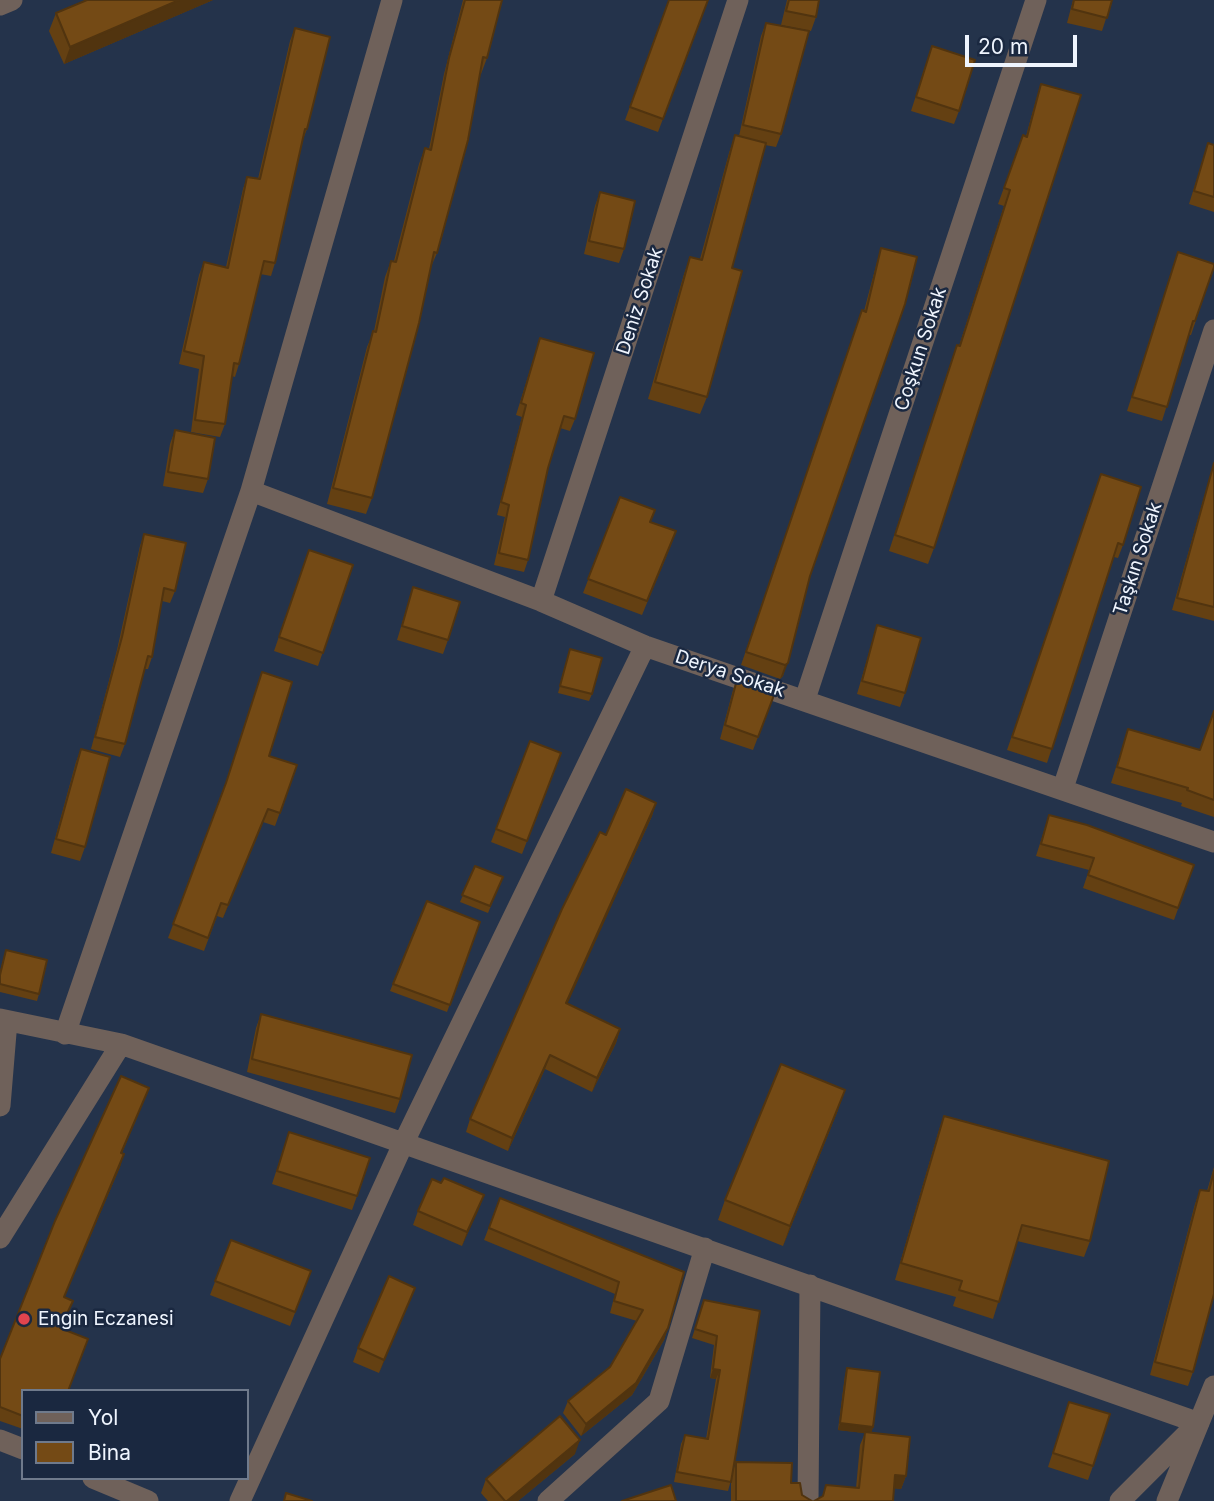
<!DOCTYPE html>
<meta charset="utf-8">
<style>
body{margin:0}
#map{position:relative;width:1214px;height:1501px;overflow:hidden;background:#24334b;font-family:Inter,sans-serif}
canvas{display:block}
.legend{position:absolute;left:21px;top:1389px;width:228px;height:91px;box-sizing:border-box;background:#1a2840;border:2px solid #6f7a8c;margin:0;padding:9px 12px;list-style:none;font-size:21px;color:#eff5fe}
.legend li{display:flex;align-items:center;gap:14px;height:35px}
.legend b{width:35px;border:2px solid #6f7a8c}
.scale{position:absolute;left:965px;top:35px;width:112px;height:32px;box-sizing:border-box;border:4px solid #eff5fe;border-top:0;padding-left:9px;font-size:21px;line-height:24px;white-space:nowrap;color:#eff5fe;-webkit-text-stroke:5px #1a2840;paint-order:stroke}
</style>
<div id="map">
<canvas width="1214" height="1501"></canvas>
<ul class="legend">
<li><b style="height:9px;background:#6f615a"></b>Yol</li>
<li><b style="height:19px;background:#744a15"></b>Bina</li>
</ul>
<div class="scale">20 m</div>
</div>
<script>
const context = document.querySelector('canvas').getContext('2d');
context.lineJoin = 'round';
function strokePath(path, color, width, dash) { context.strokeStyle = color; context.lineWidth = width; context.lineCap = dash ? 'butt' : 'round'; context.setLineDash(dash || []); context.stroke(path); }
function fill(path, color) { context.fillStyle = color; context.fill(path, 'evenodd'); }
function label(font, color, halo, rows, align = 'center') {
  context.font = font + ' Inter,sans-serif'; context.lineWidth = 5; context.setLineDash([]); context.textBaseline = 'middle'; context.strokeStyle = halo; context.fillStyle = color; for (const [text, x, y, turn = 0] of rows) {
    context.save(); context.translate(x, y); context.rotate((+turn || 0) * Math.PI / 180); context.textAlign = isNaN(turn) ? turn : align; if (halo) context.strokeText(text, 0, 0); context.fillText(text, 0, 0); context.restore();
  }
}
strokePath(new Path2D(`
 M0,5L12,0
 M251,491L541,601L645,646L1214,842
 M541,601L738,0
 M805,699L1036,0
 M1063,788L1214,330
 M0,1019L121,1044L1199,1423
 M65,1034L251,491L392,0
 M0,1106L7,1021
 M0,1238L121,1044
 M0,1440L23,1449
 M93,1478L148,1501
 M240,1501L404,1142L645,646
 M548,1501L659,1401L705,1248
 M808,1501L810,1285
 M1120,1501L1192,1429
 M1167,1501L1214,1386`), '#6f615a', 21);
fill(new Path2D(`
 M213,0L64,64L49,31L56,13Z
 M463,0H502L487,58L481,74H480L437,253L430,269L372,498L366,514L327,504L367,347L374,331L385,277L391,261H394L419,164L425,148L429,149L444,74Z
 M669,0H708L658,132L625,120Z
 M787,0H819L816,17L811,31L781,25Z
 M1073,0H1112L1102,31L1067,23Z
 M766,23L781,134L776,147L765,145L732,268L707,397L700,414L648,399L684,274L690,257L700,259L729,153L735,135L739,136L761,36Z
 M295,28L307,129L302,142L275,263L271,276L260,274L239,364L235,377L232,376L225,424L220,437L191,432L199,369L179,364L199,275L204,262L226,267L243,189L247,177L258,179L290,41Z
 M932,46L959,111L954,124L911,111Z
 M1041,84L934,548L928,564L889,551L951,362L959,346L1004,206L998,204L1023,135L1026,136L1036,100Z
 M1208,143L1214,145V212L1189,204Z
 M600,192L624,249L619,263L584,254L595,206Z
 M881,248L810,576L783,676L780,679L741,665L858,324L864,311L877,262Z
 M1178,252L1214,267L1191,335H1189L1162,421L1127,411Z
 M540,338L575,419L570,431L560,428L548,468L528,560L524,572L494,565L505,517L497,515L522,417L516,415Z
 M175,430L208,479L203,493L163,486L170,444Z
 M1214,462V621L1172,610Z
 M1101,474L1123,545L1118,558L1114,557L1047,763L1007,750Z
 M620,497L651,522L671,545L642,615L583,593Z
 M144,534L175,591L170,603L162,601L152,657L148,669H145L125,744L120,757L91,749L117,650L140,546Z
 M309,550L353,565L318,666L274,651Z
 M413,587L448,640L443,654L397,640Z
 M877,625L905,693L900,707L857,694Z
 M570,649L592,694L589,701L558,693Z
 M262,672L269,756L297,765L275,826L263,822L223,918L217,916L204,951L168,938L222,794Z
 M738,676L776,690L753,750L720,739L733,690Z
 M1214,710V817L1181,806L1182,803L1111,783L1128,729L1200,750Z
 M530,741L561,753L522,854L491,842Z
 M81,749L85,847L80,861L51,853L76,762Z
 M656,803L652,816L567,1003L620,1029L616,1043L592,1092L545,1069L508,1151L466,1132L470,1119L606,835Z
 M1049,815L1194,865L1174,920L1083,888L1089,870L1036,856Z
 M475,866L503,877L488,913L460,902Z
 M427,901L480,922L447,1012L390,991Z
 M6,950L39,994L37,1001L0,992V971Z
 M261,1014L400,1099L395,1113L247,1072L256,1028Z
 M144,1100L122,1153L120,1167L64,1297L68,1314L23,1391V1429L0,1421V1359Z
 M838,1110L783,1246L718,1220L725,1200Z
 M944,1116L1090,1241L1084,1257L1017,1241L993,1319L953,1306L956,1297L895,1280L938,1133Z
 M289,1132L357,1196L352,1210L272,1184Z
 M1214,1167V1294L1193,1372L1188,1386L1150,1375L1195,1204L1200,1190L1207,1191Z
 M441,1183L484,1195L462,1246L413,1225L418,1211Z
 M500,1198L684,1272L664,1340L632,1395L581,1436L563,1413L568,1401L610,1367L637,1321L610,1313L615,1294L484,1240Z
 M231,1240L311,1271L290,1326L210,1295Z
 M415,1288L379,1373L353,1362L358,1348Z
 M704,1300L760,1311L733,1471L736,1462L791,1483L802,1495L812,1501H731V1480L728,1491L674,1482L681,1444L685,1435L706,1439L716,1379L710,1378L714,1345L692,1338Z
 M847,1368L873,1427L871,1433L906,1476L901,1489L894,1488L822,1497L826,1485L856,1488L860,1445L865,1433L838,1430L845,1375Z
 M1069,1402L1093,1466L1088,1480L1048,1467Z
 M575,1454L518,1501H488L481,1493L486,1479Z`), '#644012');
fill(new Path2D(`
 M179,0H213L64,64L70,47Z
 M788,663L783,676L780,679L785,665Z
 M656,803L652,816L562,1016L566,1003Z
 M268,809L263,822L223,918L228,905Z
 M620,1029L616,1043L592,1092L597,1078Z
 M550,1055L545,1069L508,1151L512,1138Z
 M845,1090L838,1110L783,1246L790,1226Z
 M124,1154L120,1167L59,1309L64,1297Z
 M484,1195L479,1209L462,1246L467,1232Z
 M415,1288L410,1301L379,1373L384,1360Z
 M668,1328L664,1340L632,1395L581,1436L586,1424Z
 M713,1369L720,1370L716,1379L710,1378Z
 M840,1423L873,1427L871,1434L838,1430Z
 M580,1440L575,1454L518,1501H507Z
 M895,1475L906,1476L901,1489L890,1488Z`), '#51340f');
const building = new Path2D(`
 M87,0H179L70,47L56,13Z
 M465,0H502L487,58L483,57L468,140L437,253L434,252L419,323L372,498L333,488L373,331L376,332L391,261L396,262L425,148L431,150L449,58Z
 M669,0H708L663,119L630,107Z
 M789,0H819L816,17L786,11Z
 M1074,0H1112L1107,18L1072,9Z
 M766,23L809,31L781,134L743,125Z
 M295,28L330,37L307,129H305L275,263L264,261L239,364L234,363L225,424L195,420L204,356L184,351L204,262L228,268L247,177L260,179Z
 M932,46L975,60L959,111L916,97Z
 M1041,84L1081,95L934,548L895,535L957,345L960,346L1010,190L1004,188L1023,135L1027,137Z
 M735,135L766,143L732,268L742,271L707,397L655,382L690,257L702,260Z
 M1208,143L1214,145V197L1194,191Z
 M600,192L635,201L624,249L589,241Z
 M881,248L917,257L905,304L810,576L788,663L785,665L746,652L862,310L866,312Z
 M1178,252L1214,264V267L1195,321H1193L1167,407L1132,397Z
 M540,338L594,353L575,419L564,416L548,468L528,560L499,553L509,505L501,502L526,405L521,403Z
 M175,430L215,438L208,479L168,472Z
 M1214,463V607L1177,598Z
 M1101,474L1141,487L1123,545L1118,543L1052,749L1012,737Z
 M620,497L655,510L650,522L676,531L647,601L588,579Z
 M144,534L186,543L175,591L164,588L152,657L148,656L125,744L95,737L122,637Z
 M309,550L353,565L323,653L279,637Z
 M413,587L460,602L448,640L402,626Z
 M877,625L921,638L905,693L862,681Z
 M570,649L602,658L592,694L560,686Z
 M262,672L292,682L269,756L297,765L280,813L268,809L228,905L221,903L208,938L173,924L226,783Z
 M738,676L776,690L758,737L725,725Z
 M1214,711V800L1187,790L1188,788L1117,767L1128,729L1200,750Z
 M530,741L561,753L527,841L496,829Z
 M81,749L110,757L85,847L56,839Z
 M626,789L656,803L566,1003L620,1029L597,1078L550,1055L512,1138L470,1119L562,909L600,832L606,835Z
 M1049,815L1087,825L1194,865L1178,908L1088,875L1094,858L1041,844Z
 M475,866L503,877L490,906L462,895Z
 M427,901L480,922L450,1005L393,984Z
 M6,950L47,960L39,994L0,984V975Z
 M261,1014L412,1055L400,1099L252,1059Z
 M781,1064L845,1090L790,1226L725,1200Z
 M121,1076L149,1088L121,1153L124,1154L64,1297L73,1301L60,1328L88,1339L68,1391H23V1416L0,1407V1359L55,1221Z
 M944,1116L1109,1161L1090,1241L1022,1225L999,1302L959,1290L962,1281L901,1263Z
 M289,1132L370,1158L357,1196L277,1171Z
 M1214,1171V1294L1193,1372L1155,1362L1200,1190L1209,1191Z
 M444,1178L484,1195L467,1232L418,1211L432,1179L441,1183Z
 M500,1198L684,1272L668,1328L636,1383L586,1424L568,1401L610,1367L643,1310L614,1301L619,1282L489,1228Z
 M231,1240L311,1271L295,1312L215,1281Z
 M389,1276L415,1288L384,1360L358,1348Z
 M704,1300L760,1311L731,1482L677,1472L685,1435L708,1439L720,1370L713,1369L717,1336L695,1329Z
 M847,1368L880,1372L873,1427L840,1423Z
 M1069,1402L1110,1414L1093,1466L1053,1453Z
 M560,1416L580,1440L507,1501H505L486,1479Z
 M865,1432L910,1437L906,1476L895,1475L893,1501H814L823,1496L826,1485L859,1488Z
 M736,1462L792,1463L791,1483H800L802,1495L812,1501H736Z
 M671,1485L676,1501H622Z
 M286,1493L312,1501H284Z`);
fill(building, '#744a15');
strokePath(building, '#51340f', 2);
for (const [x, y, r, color] of [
 [24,1319,7,"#e0444e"]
]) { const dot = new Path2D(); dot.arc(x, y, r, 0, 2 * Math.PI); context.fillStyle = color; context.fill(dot); strokePath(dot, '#1a2840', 2.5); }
label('19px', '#eff5fe', '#1a2840', [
 ["Deniz Sokak",640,301,-72],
 ["Coşkun Sokak",921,349,-72],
 ["Taşkın Sokak",1138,559,-72],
 ["Derya Sokak",730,674,18]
]);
label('19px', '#eff5fe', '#1a2840', [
 ["Engin Eczanesi",38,1319]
], 'left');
</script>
